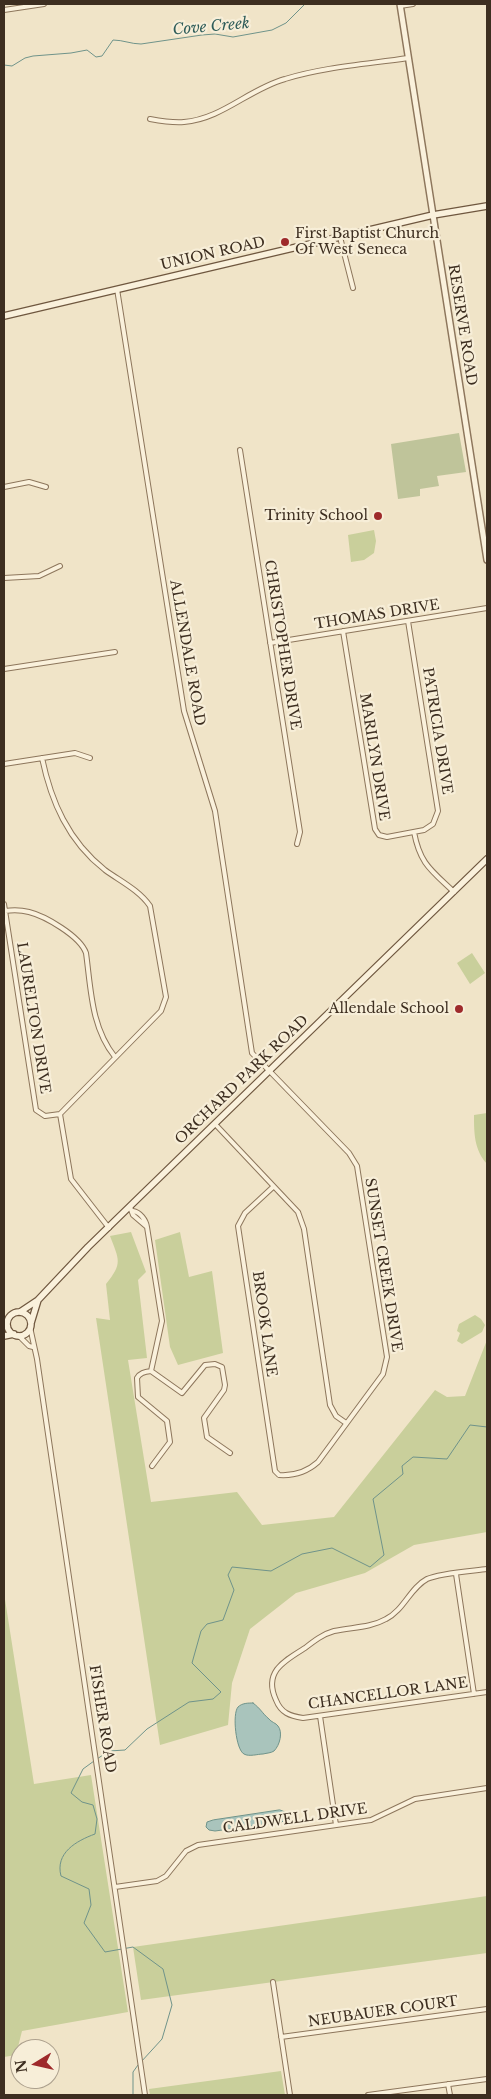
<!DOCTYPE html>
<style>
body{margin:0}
#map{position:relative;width:491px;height:2099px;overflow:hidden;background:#f0e4c8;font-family:"Libre Baskerville",serif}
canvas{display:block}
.frame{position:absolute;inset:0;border:5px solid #3d2e20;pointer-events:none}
.north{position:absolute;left:10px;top:2039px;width:50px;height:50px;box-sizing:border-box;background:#f7eed8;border:1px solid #ada18e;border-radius:50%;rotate:261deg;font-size:14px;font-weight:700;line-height:20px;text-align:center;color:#3d2e20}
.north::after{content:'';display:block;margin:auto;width:18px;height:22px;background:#9e2a2b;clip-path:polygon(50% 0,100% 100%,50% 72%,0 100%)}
</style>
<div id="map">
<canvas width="491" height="2099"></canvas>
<div class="frame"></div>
<div class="north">N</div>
</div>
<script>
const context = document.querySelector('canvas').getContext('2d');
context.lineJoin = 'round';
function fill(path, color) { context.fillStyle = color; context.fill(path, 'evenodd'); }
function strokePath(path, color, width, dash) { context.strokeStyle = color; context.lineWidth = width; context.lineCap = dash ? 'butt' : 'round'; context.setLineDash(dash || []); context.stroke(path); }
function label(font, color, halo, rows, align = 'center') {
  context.font = font + ' "Libre Baskerville",serif'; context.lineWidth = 4.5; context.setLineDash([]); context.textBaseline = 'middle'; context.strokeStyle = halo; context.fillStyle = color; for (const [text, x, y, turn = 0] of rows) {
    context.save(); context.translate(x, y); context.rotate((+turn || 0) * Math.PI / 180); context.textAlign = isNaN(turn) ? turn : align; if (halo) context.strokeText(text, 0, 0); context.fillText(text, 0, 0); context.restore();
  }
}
fill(new Path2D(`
 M374,530L376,541L374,553L364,560L351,562L348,535Z
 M472,953L485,973L470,984L457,963Z
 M487,1113V1164C474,1150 474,1132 474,1115Z
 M131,1232L146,1272L138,1280L147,1358L128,1360L151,1502L237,1492L262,1525L334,1517L435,1390L447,1397L465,1396L487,1340V1532L414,1545L365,1573L296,1593L250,1629L232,1683L228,1725L160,1745L96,1318L110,1320L106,1284C123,1263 119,1260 110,1236Z
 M180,1232L189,1277L212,1271L223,1353L178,1365L170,1347L155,1240Z
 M475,1315L481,1319L485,1325L482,1332L462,1344L457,1341L460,1333L457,1331L459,1324Z
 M4,1593L34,1784L91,1775L128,2012L22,2031L16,2055L4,2057Z
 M487,1896V1953L141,2000L133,1947Z
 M281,2071L285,2095H150L149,2089Z`), '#c9cf9b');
fill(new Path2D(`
 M459,433L466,472L437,476L439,486L420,489V496L398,499L391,444Z`), '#bfc49a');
const water = new Path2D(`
 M253,1703C261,1709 262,1713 269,1719C271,1722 276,1723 278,1726C283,1732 280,1745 274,1751C271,1753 267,1753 263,1754C258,1754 249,1757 244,1754C236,1750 232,1714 238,1707C242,1703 248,1703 253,1703Z
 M280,1810L285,1812L287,1817L282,1822L215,1831L209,1830L206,1827L207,1822L213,1820Z`);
fill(water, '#a9c4bc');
strokePath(water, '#6f938a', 1);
strokePath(new Path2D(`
 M4,65L12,66L25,58L33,56L71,53L87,50L96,57L102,56L113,40C123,40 131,44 141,44L202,35L215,34L233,37L272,30L286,23L305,4
 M97,1759L109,1751L125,1750L147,1729L189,1702L213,1699L221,1692L192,1663L201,1631L207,1624L223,1620L234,1590L228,1575L232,1567L271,1571L302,1554L332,1548L370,1567L384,1555L373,1499L403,1474L402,1466L413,1457L447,1459L470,1425L487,1427
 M94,1761L83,1769L71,1793L82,1802L93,1805L97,1819L95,1834C76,1841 55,1853 61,1876L89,1889L91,1905L84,1923L105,1952L133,1947L163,1969L172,2005L162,2039L141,2062
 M133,2095V2072L138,2065`), '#6f938a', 1);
const minor = new Path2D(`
 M400,6L413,4
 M4,10L44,4
 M150,119C161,121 173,123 184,122C222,119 249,89 285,79C324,67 368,64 408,58
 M340,237L353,288
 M117,289L184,711L215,811L252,1053L349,1153L357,1166L387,1357L383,1374L318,1462C308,1471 294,1476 279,1475L275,1471L238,1226L245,1213L273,1187
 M240,450L300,832L297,844
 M4,487L29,482L46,487
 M4,578L39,576L60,566
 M343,631L375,829L379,835L387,837L424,830L433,824L438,811L408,621
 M270,643L487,608
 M4,669L115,652
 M42,758C51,801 68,841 105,870C120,881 139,890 150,906L166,997L161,1011L60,1114
 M4,764L75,753L90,758
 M414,832C420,864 431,870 454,892
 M4,904L36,1110L45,1116L60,1114
 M5,911C13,910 21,910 29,912C45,916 80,936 86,953C91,989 91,1027 115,1057
 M60,1114L71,1179L109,1228
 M215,1124L298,1212L304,1229L330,1405L336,1416L346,1423
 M130,1207L133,1215L147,1227C146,1220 140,1212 133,1211
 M147,1227L162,1321L151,1371
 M30,1327L37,1359L145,2095
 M18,1335L29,1346L33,1347
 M152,1466L170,1442L167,1421L138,1397L137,1378C140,1373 144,1372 151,1371L182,1393L205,1365L215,1364L222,1367L225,1385L224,1390L204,1418L207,1437L230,1453
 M487,1569C472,1571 440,1573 427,1579C410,1588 404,1610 386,1619C370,1628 352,1627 334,1631C323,1634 314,1641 305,1648C284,1661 263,1672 276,1700C281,1713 290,1716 303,1718L487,1692
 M456,1574L474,1694
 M320,1716L336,1825
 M115,1887L157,1881L166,1876L186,1851L198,1845L371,1820L415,1799L487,1788
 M273,1982L290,2095
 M281,2037L487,2009
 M448,2084L450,2095
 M368,2095L487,2079`);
const tertiary = new Path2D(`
 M400,4L487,560`);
const secondary = new Path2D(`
 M4,316L433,215L487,206
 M20,1312L38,1300L88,1247L487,859
 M7 1324a12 12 0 1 1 24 0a12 12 0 1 1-24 0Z
 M31,1323L38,1300
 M4,1336L14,1334`);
strokePath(minor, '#8d765c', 6);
strokePath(tertiary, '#8d765c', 8);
strokePath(secondary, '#6f573f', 8);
strokePath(minor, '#faf1dc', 4);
strokePath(tertiary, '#faf1dc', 5);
strokePath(secondary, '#faf1dc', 5.5);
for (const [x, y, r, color] of [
 [285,242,5,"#9e2a2b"],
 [378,516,5,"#9e2a2b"],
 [459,1009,5,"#9e2a2b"]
]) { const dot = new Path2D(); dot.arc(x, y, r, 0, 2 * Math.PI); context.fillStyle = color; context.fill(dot); strokePath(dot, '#f7eed8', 2); }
label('14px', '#3d2e20', '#f7eed8', [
 ["First Baptist Church",295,234,"left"],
 ["Of West Seneca",295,250,"left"],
 ["Trinity School",368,516],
 ["Allendale School",449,1009]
], 'right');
label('14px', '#3d2e20', '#f7eed8', [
 ["UNION ROAD",213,254,-13],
 ["RESERVE ROAD",462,325,81],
 ["THOMAS DRIVE",377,615,-9],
 ["CHRISTOPHER DRIVE",282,645,81],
 ["ALLENDALE ROAD",187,653,80],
 ["PATRICIA DRIVE",437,731,81],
 ["MARILYN DRIVE",374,757,81],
 ["LAURELTON DRIVE",33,1018,81],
 ["ORCHARD PARK ROAD",242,1080,-44],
 ["SUNSET CREEK DRIVE",383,1265,81],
 ["BROOK LANE",264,1324,82],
 ["CHANCELLOR LANE",388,1694,-8],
 ["FISHER ROAD",102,1719,81],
 ["CALDWELL DRIVE",295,1819,-8],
 ["NEUBAUER COURT",383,2012,-8]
]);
label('italic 15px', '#2f5d5a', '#f7eed8', [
 ["Cove Creek",211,27,-5]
]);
</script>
